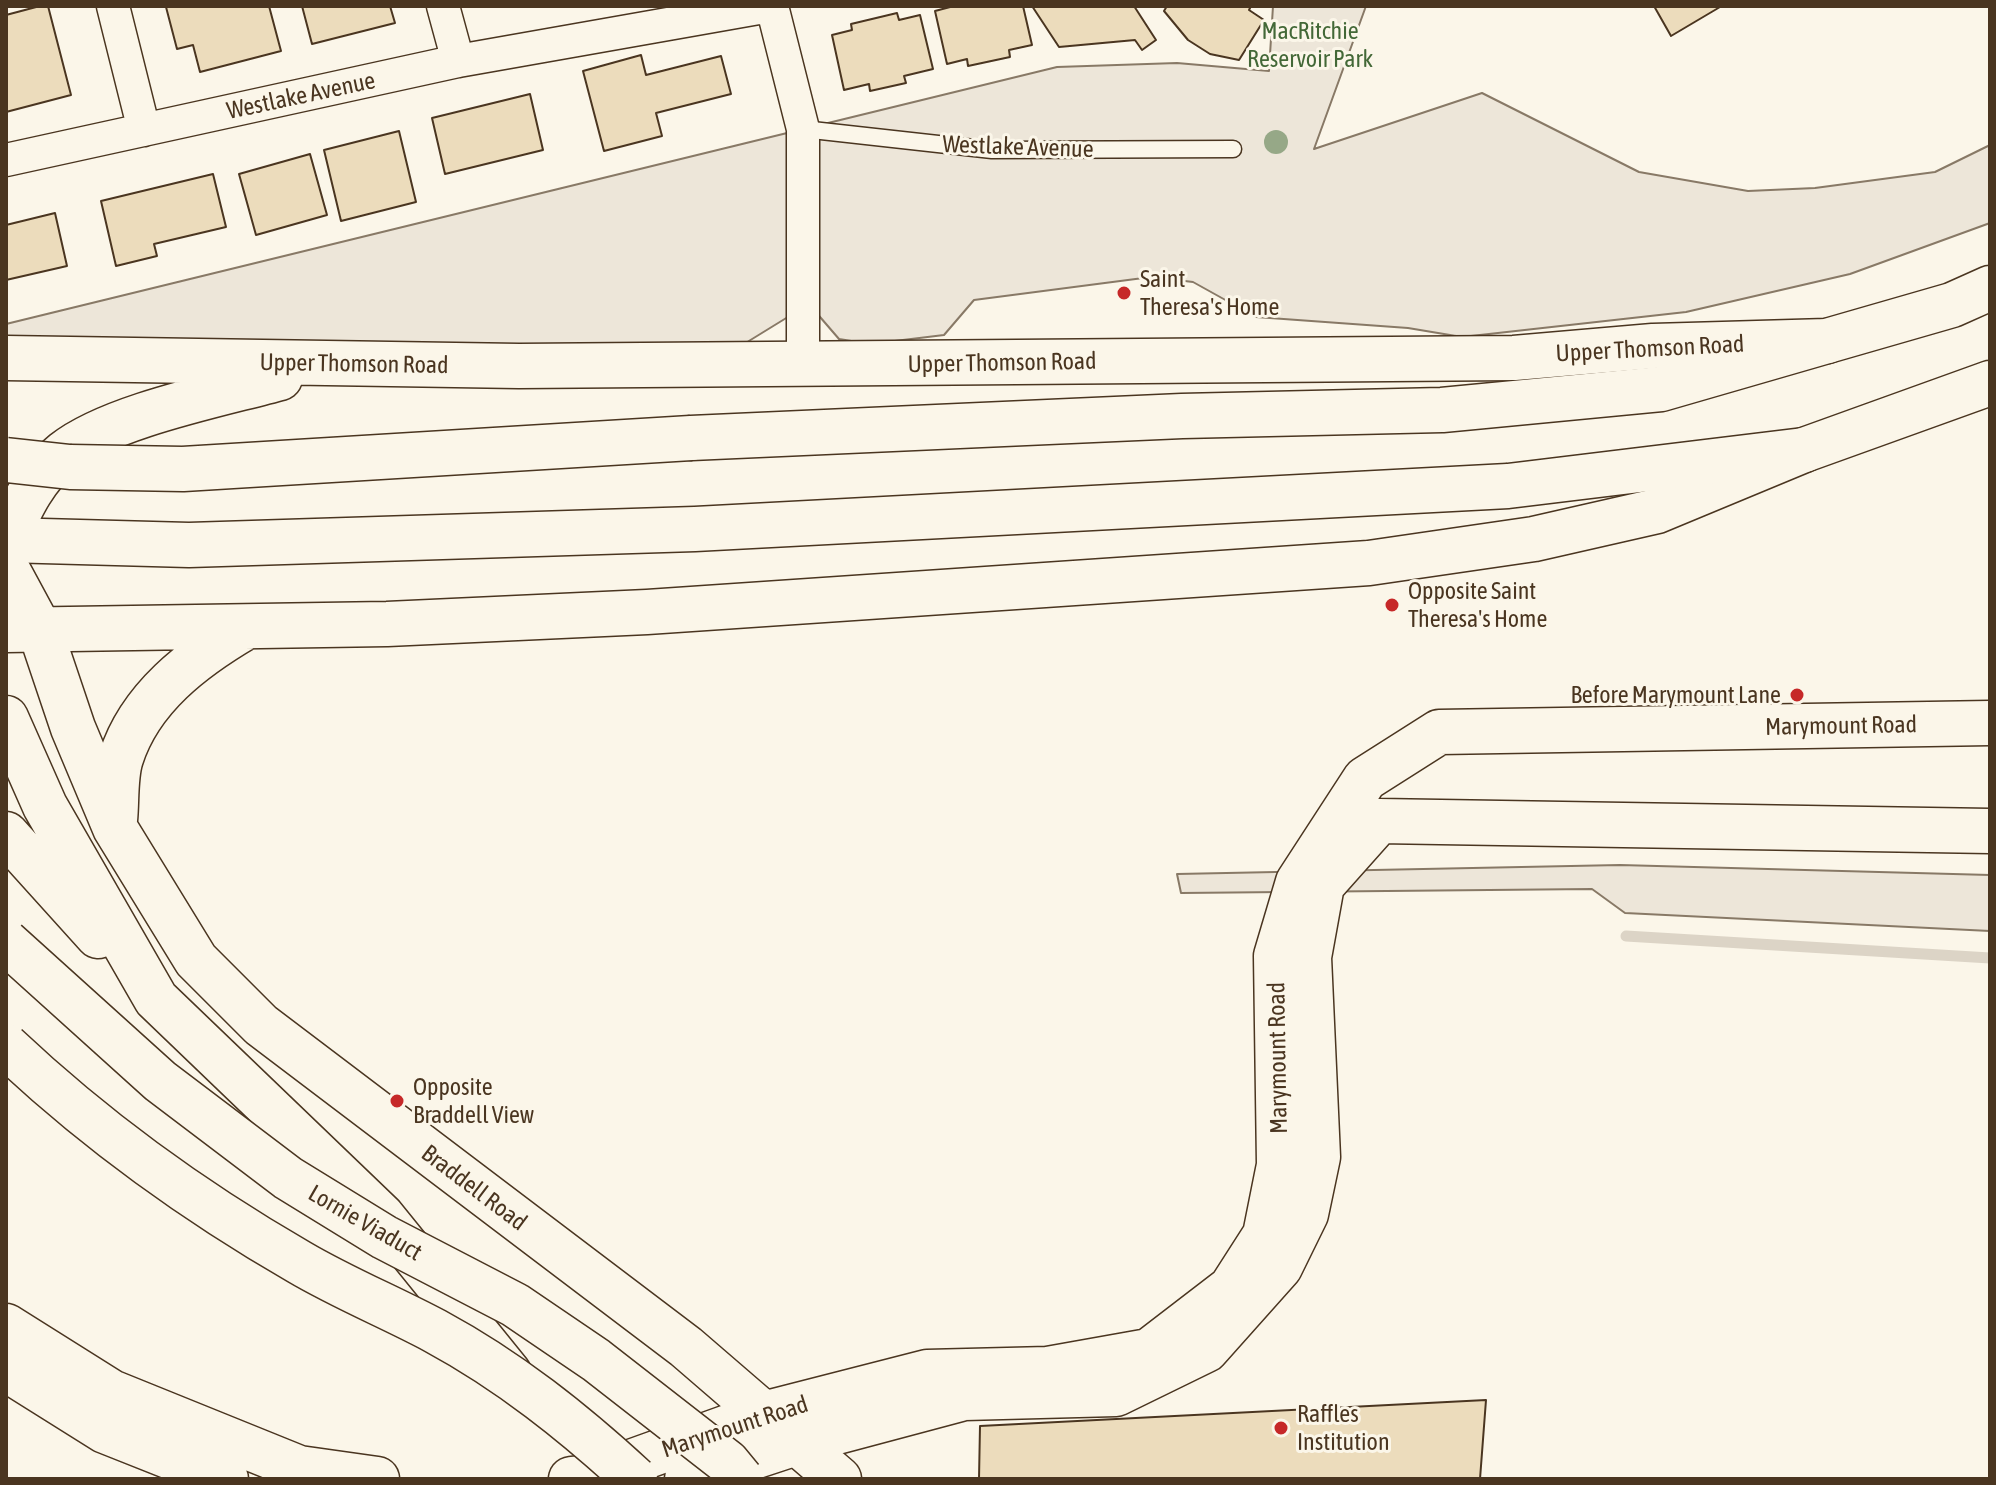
<!DOCTYPE html>
<style>
body{margin:0}
#map{position:relative;width:1996px;height:1485px;overflow:hidden;background:#fbf6e9;font-family:"Asap Condensed",sans-serif}
canvas{display:block}
.frame{position:absolute;inset:0;border:8px solid #4a3520;pointer-events:none}
</style>
<div id="map">
<canvas width="1996" height="1485"></canvas>
<div class="frame"></div>
</div>
<script>
const context = document.querySelector('canvas').getContext('2d');
context.lineJoin = 'round';
function fill(path, color) { context.fillStyle = color; context.fill(path, 'evenodd'); }
function strokePath(path, color, width, dash) { context.strokeStyle = color; context.lineWidth = width; context.lineCap = dash ? 'butt' : 'round'; context.setLineDash(dash || []); context.stroke(path); }
function label(font, color, halo, rows, align = 'center') {
  context.font = font + ' "Asap Condensed",sans-serif'; context.lineWidth = 6; context.setLineDash([]); context.textBaseline = 'middle'; context.strokeStyle = halo; context.fillStyle = color; for (const [text, x, y, turn = 0] of rows) {
    context.save(); context.translate(x, y); context.rotate((+turn || 0) * Math.PI / 180); context.textAlign = isNaN(turn) ? turn : align; if (halo) context.strokeText(text, 0, 0); context.fillText(text, 0, 0); context.restore();
  }
}
const green = new Path2D(`
 M1273,6H1366L1314,149L1482,93L1639,172L1748,191L1815,188L1935,172L1990,145V223L1850,274L1686,312L1462,337L1408,328L1256,317L1193,282L1151,277L974,300L944,335L870,344L839,339L814,310L796,312L744,344L6,348V324L1057,67L1177,63L1269,71Z
 M1620,865L1990,875V931L1625,913L1592,889L1181,893L1177,874Z`);
fill(green, '#ede6d9');
strokePath(green, '#887966', 2);
strokePath(new Path2D(`
 M1626,936L1990,958`), '#dcd4c6', 11);
const building = new Path2D(`
 M40,6H48L71,95L6,112V15Z
 M269,6L281,51L200,72L193,45L177,49L166,7Z
 M302,6H390L395,23L312,44Z
 M954,6H1023L1032,45L1009,50L1010,57L968,66L967,59L947,64L935,11Z
 M1032,6H1134L1156,40L1142,50L1135,40L1059,47Z
 M1167,6H1251L1249,10L1264,20L1239,60L1210,54L1188,40L1164,11Z
 M1654,6H1720V7L1671,36Z
 M897,13L899,20L920,15L933,69L904,76L906,83L870,91L869,84L844,90L832,35L852,30L851,24Z
 M641,55L646,75L721,56L731,94L656,113L662,136L604,151L583,71Z
 M530,94L543,150L445,174L432,118Z
 M399,131L416,202L341,221L324,150Z
 M310,154L327,215L256,235L239,174Z
 M213,174L226,227L154,244L157,256L116,266L101,201Z
 M55,213L67,266L6,280V225Z
 M1486,1400L1480,1479H979L980,1426Z`);
fill(building, '#ecdcbc');
strokePath(building, '#4a3520', 2);
const lane = new Path2D(`
 M803,129L992,150L1233,149`);
const street = new Path2D(`
 M113,6L144,130
 M443,6L458,61
 M772,6L803,129V365
 M6,160L458,61L770,6`);
const primary = new Path2D(`
 M6,358L519,366L1514,358L1653,346L1827,341L1952,305L1990,288
 M6,540C21,507 35,476 64,453C110,416 222,394 280,378
 M6,567L40,630L73,728L115,828L196,960L261,1025L686,1347L839,1479
 M6,630L387,624L647,612L1369,563L1534,539L1657,511L1804,450L1990,383
 M6,718L45,806L156,999L382,1216L509,1373
 M115,820C117,801 115,776 121,758C140,698 193,658 246,627
 M6,834L98,936
 M6,1326L111,1392L299,1468L377,1479
 M6,1369L105,1431L226,1479
 M571,1479L589,1477L767,1413L927,1372L1048,1369L1149,1351L1231,1288L1265,1235L1279,1165L1276,956L1298,882L1365,779L1439,732L1990,723
 M687,1479L799,1442L964,1398L1116,1394L1206,1350L1280,1267L1306,1214L1318,1157L1309,957L1322,885L1379,821L1990,831`);
const highway = new Path2D(`
 M691,438L1182,416L1442,410L1661,389L1827,341
 M6,540L189,545L695,529L1508,486L1804,450`);
strokePath(lane, '#4a3520', 19);
strokePath(street, '#4a3520', 35);
strokePath(primary, '#4a3520', 47);
strokePath(highway, '#4a3520', 47);
strokePath(lane, '#fbf6e9', 16);
strokePath(street, '#fbf6e9', 32);
strokePath(primary, '#fbf6e9', 44);
strokePath(highway, '#fbf6e9', 44);
const highwayBridge = new Path2D(`
 M6,460L70,467L183,469L691,438
 M6,942L160,1081L288,1178L384,1237L515,1305L596,1360L727,1462L741,1479
 M6,1046C94,1129 195,1202 299,1262C343,1288 390,1307 435,1331C509,1371 573,1422 635,1479`);
strokePath(highwayBridge, '#4a3520', 47, []);
strokePath(highwayBridge, '#fbf6e9', 44);
context.fillStyle = '#96a887';
for (const [x, y] of [
 [1276,142]
]) { context.beginPath(); context.arc(x, y, 12, 0, 2 * Math.PI); context.fill(); }
for (const [x, y, r, color] of [
 [1124,293,8,"#c62828"],
 [1392,605,8,"#c62828"],
 [1797,695,8,"#c62828"],
 [397,1101,8,"#c62828"],
 [1281,1428,8,"#c62828"]
]) { const dot = new Path2D(); dot.arc(x, y, r, 0, 2 * Math.PI); context.fillStyle = color; context.fill(dot); strokePath(dot, '#fbf6e9', 3); }
label('24px', '#436837', '#fbf6e9', [
 ["MacRitchie",1310,31],
 ["Reservoir Park",1310,59]
]);
label('24px', '#4a3520', '#fbf6e9', [
 ["Westlake Avenue",301,96,-12],
 ["Westlake Avenue",1018,147,2],
 ["Upper Thomson Road",1650,349,-3],
 ["Upper Thomson Road",1002,363,-1],
 ["Upper Thomson Road",354,364,1],
 ["Marymount Road",1841,726,-1],
 ["Marymount Road",1278,1058,-91],
 ["Braddell Road",474,1188,37],
 ["Lornie Viaduct",365,1223,30],
 ["Marymount Road",735,1427,-18]
]);
label('24px', '#4a3520', '#fbf6e9', [
 ["Saint",1140,279],
 ["Theresa's Home",1140,307],
 ["Opposite Saint",1408,591],
 ["Theresa's Home",1408,619],
 ["Before Marymount Lane",1781,695,"right"],
 ["Opposite",413,1087],
 ["Braddell View",413,1115],
 ["Raffles",1297,1414],
 ["Institution",1297,1442]
], 'left');
</script>
